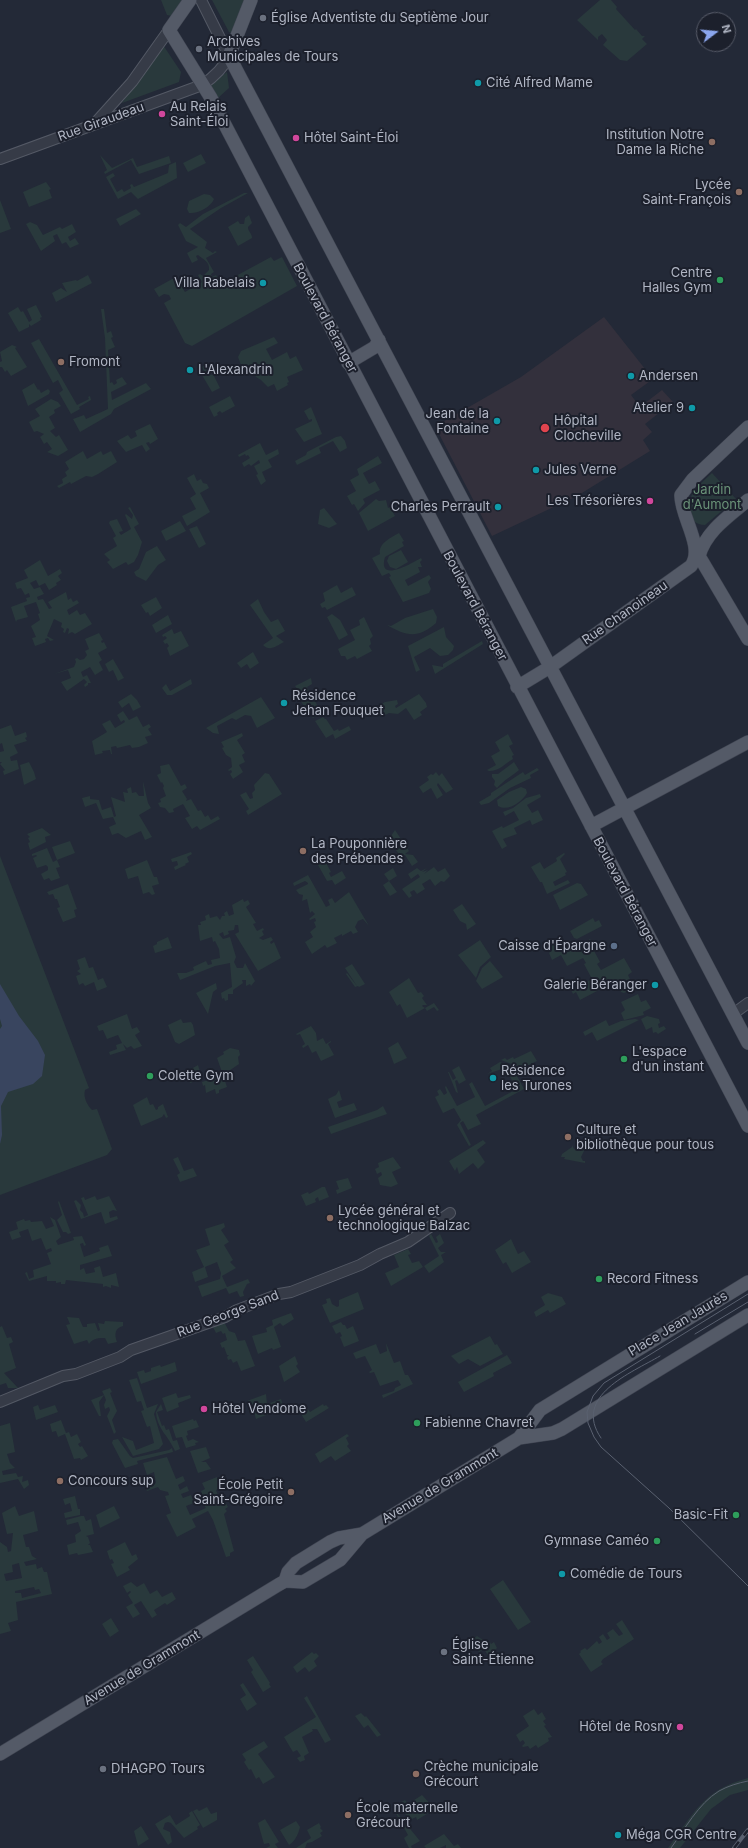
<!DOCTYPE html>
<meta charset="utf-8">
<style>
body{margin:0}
#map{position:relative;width:748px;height:1848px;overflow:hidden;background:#232937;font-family:Inter,sans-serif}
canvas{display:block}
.north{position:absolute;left:696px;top:12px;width:40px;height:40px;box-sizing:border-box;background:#1c202c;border:1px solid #585c69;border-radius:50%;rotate:74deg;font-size:11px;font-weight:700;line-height:16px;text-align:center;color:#b1b6c4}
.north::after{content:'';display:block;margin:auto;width:14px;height:18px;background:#8ba6ee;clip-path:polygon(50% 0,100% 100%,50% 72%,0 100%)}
</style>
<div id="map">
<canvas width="748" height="1848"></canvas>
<div class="north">N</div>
</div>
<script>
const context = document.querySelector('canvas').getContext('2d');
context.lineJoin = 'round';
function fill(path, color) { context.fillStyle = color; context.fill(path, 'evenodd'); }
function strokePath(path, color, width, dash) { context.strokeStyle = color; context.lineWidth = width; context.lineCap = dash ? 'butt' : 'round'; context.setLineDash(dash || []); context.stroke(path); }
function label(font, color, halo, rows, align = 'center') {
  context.font = font + ' Inter,sans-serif'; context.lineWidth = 4; context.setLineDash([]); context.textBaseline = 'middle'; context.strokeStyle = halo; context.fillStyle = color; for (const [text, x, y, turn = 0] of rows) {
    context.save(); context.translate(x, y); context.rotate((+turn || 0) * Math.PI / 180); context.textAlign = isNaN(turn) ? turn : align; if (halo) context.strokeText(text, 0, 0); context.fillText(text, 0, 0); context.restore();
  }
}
fill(new Path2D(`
 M604,317L653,379L631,395L640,407L662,390L673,402L645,424L652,432L643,440L650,451L577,496L492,536L438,432L443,429L441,423L521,377Z`), '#33303c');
fill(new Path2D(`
 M161,0H183L172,16L167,15Z
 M212,0H245L233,34L229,32Z
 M600,0H611L617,7L616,9L635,30L636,29L642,36H645L642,39L647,44L627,61L620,60L603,45L607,40L602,34L598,37V40L577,20Z
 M163,45L181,72L179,82L122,103Z
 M227,72L229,88L218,98L210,85Z
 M201,154L206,163L188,172L183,163Z
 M100,155L112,168L133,158L137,167L169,156L171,163L139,174L131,160L105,174L104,172L107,170Z
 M176,162L177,178L138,199L131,192L118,199L106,177L113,173L115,176L110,179L117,192L122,189L124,192L131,188L130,185L132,184L134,187L168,173L169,165Z
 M46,182L51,189L49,190L52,198L29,207L23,192Z
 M244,193H248L221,208L190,229L207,242L205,248L213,253L215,251L217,252L206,258L214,272L211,274L212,277L216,275L221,284L271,257L274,261L282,257L297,286L192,346L185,343L164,303L171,299L169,295L164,294L159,297L154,289L176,277L185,292L202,282L198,275L200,274L203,276L209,270C210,262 203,259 198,255L196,256L198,260L192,263L187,253L198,247L186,241L178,225L180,223L186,227L203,214Z
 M204,194L210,195L214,199C211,207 198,214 189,213L187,209L189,201Z
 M0,200L11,229L0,233Z
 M136,209L141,214L120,226L116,219Z
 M249,215L252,223L248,227C248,232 252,233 252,238L238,246L228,227L238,221L240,224H244L245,218Z
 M30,222L37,225L43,235L60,227L62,229L72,224L76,232L68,237L70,241L75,238L79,244L70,248L66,242L62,244L57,234L53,236L55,241L41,251L26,224Z
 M88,275L92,283L56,302L52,293L61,288L67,292L62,283L76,280L77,281Z
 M36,305L42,317L40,318L41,320L31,326L29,324V327L19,332L8,313L18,307L21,312L23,311L29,322L32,320L27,309Z
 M101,309H104L107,333L111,331L113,337L111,338L115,347L108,350L110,383L112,382L114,385L117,383L116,380L122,377L127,384L111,392L112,400L146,383L151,389L114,409L111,414L80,432L73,419L84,415L86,419L108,409L105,338Z
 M274,337L278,343L266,349L272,360L287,352L290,359L296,356L303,370L287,377L289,382L287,383L288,385L277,391L274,384L268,387L261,380L256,377L252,371H246L241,365L238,357L241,351Z
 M39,339L77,405L89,399L88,397L90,396L91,400L79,407L80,409L71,414L59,393L63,390L58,380L53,383L31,343Z
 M12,345L17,347L15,348L27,367L11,376L7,370L5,372L2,367H0V362L2,361L0,352Z
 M205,365L211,375L213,374L220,388L212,392L202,375L205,373L202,367Z
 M34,383L38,390L39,389L41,393L48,389L50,391L49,394L28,406L22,390Z
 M230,396L235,406L222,413L220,411L217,413L218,415L214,417L209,407Z
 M51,399L58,402L61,406L54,410L55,413L49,417L55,428L50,431L56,437L59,435L68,450L58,456L47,452L52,449L47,442L44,444L40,437L44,434L37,431L34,432L29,422L40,416L35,409Z
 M311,407L322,434L304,442L295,429L312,421V419L309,420L304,411Z
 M150,424L158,439L150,444L149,442L146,443L150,449L146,452L142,445L126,452L117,441L128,435L131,439L137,436L135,431Z
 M341,436L345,441L347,448L340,452L333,441L319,448L321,453L297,465L295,461L306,455L307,452L336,437Z
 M260,443L266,455L278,449L279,454L268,460L272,467L262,472L266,481L261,485L256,475L258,474L254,466L260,463L259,460L251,466L249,464L244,467L242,463L250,458L248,455L246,456L245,454L239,457L238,455Z
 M83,451L87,459L101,451L103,455L111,451L117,462L98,474L92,477L86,476L71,484L70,482L59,488L57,486L63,483L62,479L67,476L65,472L69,469L65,462Z
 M378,456L382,463L363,473L369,484L375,481L380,490L363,499L365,503L358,511L354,504L352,505L347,496L356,491L350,480L359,475L357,469Z
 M712,473L736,499L705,525C687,525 686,503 694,491C699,484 706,479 712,473Z
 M194,474L197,481L201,479L203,483L207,484L209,488L200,493L210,512L187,526L182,516L196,509L190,498L196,494L187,478Z
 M376,499L379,501L386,500L388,508L390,507L395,516L368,531L359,513Z
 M130,507L139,524L134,527L142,542L138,555L134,562L128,565L126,562L113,569L107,562L110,560L104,554L117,546L113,538L116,536L109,523L110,521L117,519L123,531L119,532L121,535L131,529L125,515L126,514L132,519L133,515L128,508Z
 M324,508L337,524L329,528L318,524L320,510Z
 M180,521L186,531L166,541L161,531Z
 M197,526L206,544L199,548L189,529Z
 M399,533L404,541L402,542L404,546L385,557C377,584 412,563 421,558L422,560L420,562L422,567H418L420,572L405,580L408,586L429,575L431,578L428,582L431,589L429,593L403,602L389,577L391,576L389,573L382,576L372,558L380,554C378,543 392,537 399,533Z
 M157,546L166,560L158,565L146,581L136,576L134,572L139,569L146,552Z
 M401,550L408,562L396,569L390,567L387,561L389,556Z
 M40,560L48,576L60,569L62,573L58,576L61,580L56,583L57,585L49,590L45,583L39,586L36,580L30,583L34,589L40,587L44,594L37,597L38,600L43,599L49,609L52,608L48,602L66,592L68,600L71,598L73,602L77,600L79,603L67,610L69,615L77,610L80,615L85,613L92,624L75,634L72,632L68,634L69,629L67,628L65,633L63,632L64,629L61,627L62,623L54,619L47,636L54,640L50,641L48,638L45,639L46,642L35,646L32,638L36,637L31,626L40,620L38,614L40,613L36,602L24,606L28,617L17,620L16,622L11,607L27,601L26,598L30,597L29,593L25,595L21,588L17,589L15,583L28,578L24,570Z
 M337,585L341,593L352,587L356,595L327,610L325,607L322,608L320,604L325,601L323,593Z
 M156,597L162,608L150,616L148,612L146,613L141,605Z
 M258,599L264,612L271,622L278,619L285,631L276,636L284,642C276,646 270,652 263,645L273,638L250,605Z
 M433,609L437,617L436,623C418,639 406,636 387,625L391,626L405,618Z
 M332,614L340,620L348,635L339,640L327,617Z
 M168,615L172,624L156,633L152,625Z
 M364,617L373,636L370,639L371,644L369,646L372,651L357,659L355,656L347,660L345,656H341L338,649L355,640L350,630L360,625L359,620Z
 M444,627L446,637L454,646L453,650L448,655L440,656L430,648L414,657L420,670L416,672L408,646Z
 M172,629L174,634L181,631L189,646L170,656L167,648L169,646L167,643L165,644L163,641L167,638L165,636L163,637L162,635Z
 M99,633L103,640L101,641L102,643L104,642L107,648L98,653L102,660L99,662L103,670L95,675L90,667L81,672L83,677L87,675L91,683H88V685L85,687L84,685L87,682L84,679L67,691L61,682L71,678L68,670L54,674L74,667L76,662L75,659L77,658L80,660L84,659L87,655L85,651L89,649L85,639Z
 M482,641L483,644L435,674L432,665L443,667V664Z
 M253,652L259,663L250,669L247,664L241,668L237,663Z
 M113,659L124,678L118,681L113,670L109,672L105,664Z
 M311,678L312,684L307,687L311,695L321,690L322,692L313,697L317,705H319L321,708L314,712L316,716L313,718L307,711L310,709L308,705L304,706L300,700L304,698L295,686Z
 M191,679L192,684L172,695H167L162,688L166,684L170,691Z
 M131,694L137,700L141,707L133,711L129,703L122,708L118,702Z
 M419,694L426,703L427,707L420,712L422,715L414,720L406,708L398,714L389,713L383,716L378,706L385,702L397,700L398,704L395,706L396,708Z
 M261,697L275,718L257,728L251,716L245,715L236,720L232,718L217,726L219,734L213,733L206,728Z
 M123,711L129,720L137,716L143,727L149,724L151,727L148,729L152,735L145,737L148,743L139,747L132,748L130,745L117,748L116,746L111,747L112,754H111L110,750L102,751L103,753L95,755L92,741L107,732L102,724L110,720L115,728L125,722L124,720L121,722L117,715Z
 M323,717L325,719H326L334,731L338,729L339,731L349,726L351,730L335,739L333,734L326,738L315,721Z
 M11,725L15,736L26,732L27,737L25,738L27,741L14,745L18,753L10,757L11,761L17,760L19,769L4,775L3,771L5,770L0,764L2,762H0V752L4,751L2,743L0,744V729Z
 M242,733L243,736L237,740L245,753L242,755L245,762L239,765L243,772L233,779L230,774L232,772L231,770L229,771L228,770L232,767L231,758L226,755L222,748L224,747L221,742Z
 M508,734L513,744L509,746L514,755L512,756L513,759C504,764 500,771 489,771L487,770L496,765L491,756L500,751L495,742Z
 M29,762L34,772L36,779L24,785L20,765Z
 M514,762L519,770C512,776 504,780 497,788L494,785L495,781L492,777V774H498Z
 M169,764L181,786L185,784L187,788L182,791L187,799L186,801L191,799L198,811L201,810L205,817L208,815L211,820L218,816L220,819L200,830L197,826L192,829L185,818L190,816L183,804L173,809L174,812L169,813L165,808L160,807L158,803L161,802L160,799L166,796L163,788L164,786L162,782L161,783L157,775L161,773L160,766Z
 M537,768L539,770L530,775L531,778L510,788L489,803L481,805L479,802L491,795V793L523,772L525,775Z
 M436,772L439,776L442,773L453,789L446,793L438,783L437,785L443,795L437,799L431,788L423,793L419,787L429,780L427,777L431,774L433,775Z
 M265,773L269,774L282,794L248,815L246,811L249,809L240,795L246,792L250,799L253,798L252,793L255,790L254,785Z
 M143,781L148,803L151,808L139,815L152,837L145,840L141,831L126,838L118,833L112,835L109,827L116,824L113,817L103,819L96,803L85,807L82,798L90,796V799L99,800L102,810L111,807L114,817L116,816L111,797L125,802L123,792L128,793L127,789L131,787L132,793L136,792L139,796H144Z
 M521,787L526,789L527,793C522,802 508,812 498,806L497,800L509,792Z
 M540,794L541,797L527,805L532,813L538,810L543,820L532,825L530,820L514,828L517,834L503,839L507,846L502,849L492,831L502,826L503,828L519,820L514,811L505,816L503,812L513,808L526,798Z
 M42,828L51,835L45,837L46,842L30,850L28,843L30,842L28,838L30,837L27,834Z
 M395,830L409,851L405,854L413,855L418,862L412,866L405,855L401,857L393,846L396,843L391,836Z
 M70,841L75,853L57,860L60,867L56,868L60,878L51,881L49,878L44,880L41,874L48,870V867L46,865L37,868L33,858L37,856L36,855L32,856V854L47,848L53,862L57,860L52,847Z
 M191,852L192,854L187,857L189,862L185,864L186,865L175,870L174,867L178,865L177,861L172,862L171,859Z
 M564,853L565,854L560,859L567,872L565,873L566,875L553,882L555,886L568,880L570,883L547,894L542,882H540L531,867L540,862L544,869L557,861L556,858Z
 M0,856L89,1088L85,1090C83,1097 87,1105 92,1110L97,1109L112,1149L107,1155L0,1195Z
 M147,860L154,877H157L159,884L152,886L155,894L152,895L149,892L143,894L138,876L128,879L125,869Z
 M325,861L331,872L329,873L331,877L342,871L346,878L335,885L332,880L327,881L318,865Z
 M434,867L438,872L445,868L450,876L444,882L441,881L435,886L430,879L422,884L425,889L417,894L414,890L410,892L412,896L409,898L402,889L420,877L418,874L411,879L408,874L417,868L421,871L427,868L422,872L428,870L424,874Z
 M393,868L397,876L389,881L397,892L390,896L383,885L389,881L384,874Z
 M308,875L326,907L330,905L328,900L332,898L335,903L349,892L369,926L363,919L358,921L355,927L358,932L353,934L351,931L342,936V934L334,938L337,943L327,948L325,945L312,954L305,942L313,937L310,932L316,927L314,922L316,921L315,918L310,920L309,919L315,914L312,911L310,913L307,899L302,901L303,895L299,894L296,890L308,884V883L305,881L294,886L293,883Z
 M577,883L581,884L588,895L560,910L553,895Z
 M68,884L77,909L74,910L76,917L63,922L57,908L60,907L57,899H55L53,894L49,895L47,892Z
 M243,899L244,902L248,900L250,904L246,907L256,923L253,924L257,931L263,928L264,930L262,931L264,935L259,938L263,940L271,937L273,940L270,942L271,944L274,942L281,958L258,971L235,934L239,932L238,925H235L234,930L228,931L229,934L224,936L223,932L219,934L223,939L230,937L236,957L234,962L237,968H243L245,963L255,981L251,986L250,984L246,986V980H242L243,983L233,990V994H228V1000L225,1001L224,998L222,999L221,993L232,987L230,963L215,966L180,980L177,973H186L194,970L193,967L206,961L208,965L212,964L211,960L220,958L219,949L215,941L213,942L212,937L200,941L198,925H201L200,922L206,920L205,916L209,914L210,918L217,916L220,920L222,916H225L224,913L227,911L229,916L234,914L232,905Z
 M462,904L476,924L467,930L466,924L460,921L453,910Z
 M593,918L595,922L599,920L602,926L577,939L574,938L570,931Z
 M168,937L172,948L155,953L153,946L157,944V942Z
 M558,938L566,953L590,939L594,946L592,947L600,962L597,964L601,970L624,958L632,972L628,975L634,988L624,993L621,992L616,981L580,1000L576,992L573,994L571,990L592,979L584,964L586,963L583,958L567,966L561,955L552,960L549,953L552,950L548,943Z
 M480,940L491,957L480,967L476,978L458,955Z
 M85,957L89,968L93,967L98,980L103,978L107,987L97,991L94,982L85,986L83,983L79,985L76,976L81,974L77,971L80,969L77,960Z
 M490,961L503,977L482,989L476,981L482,968Z
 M352,964L365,984L359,987L358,986L355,987L346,974L347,973L357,986L345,968Z
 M409,978L418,993L421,992L424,996L422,998L427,1005H423L422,1006L425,1008L434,1003L439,1010L437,1011L434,1007L427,1011L425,1008L407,1018L400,1004L397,1006L389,992Z
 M216,983L217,989L213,992L208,1014L196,993Z
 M638,994L641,1002L646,1000L651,1008L643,1012L644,1015L624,1020L621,1013L625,1010L621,1002Z
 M127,1014L132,1029L137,1027L140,1032L135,1035L142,1046L134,1049L131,1046L127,1048L123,1044L126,1050L110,1055L109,1052L117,1049L116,1045L122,1043L118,1035L107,1039L103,1030L99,1031L97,1026Z
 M647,1016L659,1019L660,1023L658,1024L659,1028L664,1026L666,1029L658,1034L656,1032L653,1033L652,1027L646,1030L641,1019Z
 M181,1019L183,1023L191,1022L193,1025L195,1035L179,1044L175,1042L168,1025Z
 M635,1019L639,1020L597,1041L592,1032L585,1036L583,1032L606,1020L609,1026L621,1021Z
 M311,1026L316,1033L317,1041L323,1038L326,1044L331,1041V1042L328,1044L334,1055L321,1061L316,1051L312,1053L308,1045L303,1048L302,1046L305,1044L300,1034L297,1035L296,1034Z
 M398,1042L407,1058L394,1064L388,1048Z
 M230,1048L239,1050L240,1055L238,1057L239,1064L223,1075L227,1087L219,1090V1093L216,1094L215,1089L206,1093L205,1085L203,1086L202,1082L223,1075L217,1058L224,1054L223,1052Z
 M531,1051L537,1061L522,1068L501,1060L505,1058L507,1060L513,1057L514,1059Z
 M500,1062L518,1070L520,1074L517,1076L524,1089L476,1115L481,1124L468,1130L463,1121L460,1123L471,1145L469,1146L457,1125L461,1120L454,1108L443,1113L435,1097L439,1095L437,1091L440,1089L444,1095L447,1093L445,1087L446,1086L457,1106L475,1097L469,1084L472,1082L485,1106L517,1089L505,1068L487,1074L492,1071L490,1068Z
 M198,1065L201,1075L200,1076L201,1079L190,1083L186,1072Z
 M459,1066L466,1080L459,1084L457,1080L455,1081L458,1093L456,1092L448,1072H449L453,1080L456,1078L452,1070Z
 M339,1090L342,1100L337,1102L339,1108L354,1103L357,1110L335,1118L328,1099L336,1095Z
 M147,1097L150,1105L153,1104L156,1110L158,1109V1107L163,1104L168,1117L166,1118L164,1114L162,1117L141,1126L133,1105Z
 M383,1106L387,1114L331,1134L328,1127L377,1110Z
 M483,1140L486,1143L477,1150L485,1162L478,1169L473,1163L459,1174L457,1167L455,1171L449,1161Z
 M572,1145L574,1149L581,1151L583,1146L586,1147L581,1157L583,1161H585V1163L564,1159L565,1157H561L562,1154L572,1147Z
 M178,1157L184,1171L193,1168L197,1176L180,1182L177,1175L180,1173L173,1159Z
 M393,1157L401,1168L392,1172L398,1184L391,1187L380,1185L378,1178L382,1175L381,1172L377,1174L375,1169L379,1167L378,1163Z
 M348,1178L352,1188L337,1194L336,1190L339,1189L336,1181Z
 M322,1187H325L329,1197L319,1201L318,1197L315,1199L316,1202L306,1206L301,1195L308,1192L309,1194Z
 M95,1196L97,1200L109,1196L117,1211L113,1210L109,1212L110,1218L117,1216L118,1219L105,1224L101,1212L81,1219L74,1201L76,1200L81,1205L80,1210L83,1213L84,1217L88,1215L81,1198L84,1197L85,1200Z
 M59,1201L71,1233L68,1234L66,1232H63L57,1220L62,1215L58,1202Z
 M50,1217L55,1220L61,1237L56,1241L58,1245L74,1240L73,1237L82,1236L86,1245L84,1246L83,1243L80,1244L84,1257L100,1251L99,1248L108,1245L112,1256L80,1265V1270L84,1268L86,1274L95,1272L94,1268L100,1266L103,1277L116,1273L119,1287L111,1285V1288L106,1286L103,1287V1284L66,1280L65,1284H61V1282L56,1283V1281H47V1276L29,1281L25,1273L27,1272L29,1279L34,1277L33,1270L51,1264L47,1253L52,1251L51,1248L46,1250L41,1238L32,1241L28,1229L19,1232L21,1237L12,1240L9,1232L18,1229L16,1222L24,1219L25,1221L30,1220L31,1222L42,1221L46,1229L54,1226Z
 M224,1223L225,1227L221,1230L229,1242L224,1245L233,1260L230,1262L236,1268L222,1276L227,1287L248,1279L250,1283L247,1284L243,1292L244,1296L240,1297L237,1291L229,1294L226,1288L202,1297L198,1286L220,1279L221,1273L217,1262L205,1267L208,1277L195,1282L192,1272L204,1267L196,1250L210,1245L205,1229Z
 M431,1234L436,1243L438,1242L436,1237L440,1234L444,1243L438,1248L441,1252H446L441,1255L444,1262L429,1273L424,1266L439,1256L429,1236Z
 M511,1239L518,1254L524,1251L531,1262L512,1273L506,1262L503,1264L495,1250Z
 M408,1249L411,1254L408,1255L412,1263L419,1261L423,1267L391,1286L385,1273L399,1267L394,1255Z
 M358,1292L364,1309L330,1323L322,1305L327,1303L326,1299L330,1298L332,1304L337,1307L339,1306V1300Z
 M548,1293L562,1297L566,1304L550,1313L548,1310L536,1317L534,1312L545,1305L541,1297Z
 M291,1313L294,1319L283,1326L280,1323L274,1327L281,1347L273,1350L272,1348L258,1354L252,1336L267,1332L266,1328L273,1325L272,1320Z
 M67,1317L79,1318L83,1327H87V1324L95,1323L98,1331L100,1330L98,1323L104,1324L105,1321L123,1322V1326C115,1328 114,1334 117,1342L108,1344L105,1338C99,1338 93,1338 89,1344L87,1340L74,1344L66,1325L70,1324Z
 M224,1322L229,1331L235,1333L238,1341L245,1340L255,1366L241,1371L237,1361L233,1363L231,1359L228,1360L227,1357L229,1355H227L224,1347L222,1348L220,1343L227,1340L225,1333L223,1334L221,1331L216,1333L213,1327Z
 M341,1322L343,1325H345L347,1329L353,1326L359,1341L344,1347L340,1337L342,1336L340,1332L336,1334L332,1326Z
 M2,1326L7,1338L11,1337L13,1342L9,1344L16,1368L4,1373L18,1388H8L6,1383L0,1385V1327Z
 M490,1336L495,1345L497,1344L503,1354L480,1366L468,1359L459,1364L451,1356Z
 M386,1343L394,1363L400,1361L405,1375H408L413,1384L383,1398L382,1395L394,1391L395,1388L401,1385L398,1380L380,1386L374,1372L370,1373L369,1372L372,1370L365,1356L356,1359L353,1353L376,1344L380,1354L387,1351Z
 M507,1355L512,1363L493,1373L494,1376L464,1392L458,1382Z
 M295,1356L298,1364L296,1366L300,1372L284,1382L279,1366Z
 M175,1362L177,1371L141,1384L137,1372L144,1370L145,1373L151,1371V1368L160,1365L161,1367Z
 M137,1378L147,1408L158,1404L154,1414L163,1444L159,1449L133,1456L122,1437L133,1441L136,1450L154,1443L150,1426L147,1427L141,1411L144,1410L141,1401L137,1402L129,1380Z
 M110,1388L112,1392L110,1393L117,1411L112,1420L116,1432L114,1434L107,1416L110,1410L109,1407L105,1409L104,1405L106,1400L104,1395L99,1402L101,1416H99L91,1400L104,1395L102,1391Z
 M176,1393L178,1398L190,1395L191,1398L178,1403L179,1407L167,1412L162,1398Z
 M266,1394L267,1404L281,1399L284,1408L256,1419L253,1409L248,1411L250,1409L247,1401Z
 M161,1404L163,1410L157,1412L162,1426L164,1425L166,1430L169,1429L173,1441L177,1440L180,1449L175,1451C168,1435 157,1429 156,1412Z
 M323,1404L324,1406L326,1405L329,1408L306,1422L298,1409L305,1405L310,1412Z
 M38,1405L40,1410L55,1405L58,1412L36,1420L33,1407Z
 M193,1419L194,1421L196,1420L199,1427L187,1431L188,1435L186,1436L188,1441L193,1439L199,1442L195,1443L196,1445L186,1448L182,1437L176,1438L172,1426Z
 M61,1420L66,1433L69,1432L71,1437L77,1434L81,1442L78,1444L80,1447L82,1446L88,1456L81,1460L80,1458L74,1459L65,1434L58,1437L56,1431L52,1432L50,1424Z
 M10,1423L15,1452L7,1454L10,1463L15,1468L2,1471L3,1475L16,1473L18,1477L23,1476L22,1482L28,1480L29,1485L24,1489L18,1479L0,1483V1426Z
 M347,1434L349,1436L346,1438L349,1444L347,1446L351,1451L335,1461L331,1456L320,1463L315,1454Z
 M118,1439L130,1456L133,1458L169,1450L172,1448L173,1452L137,1461L138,1464L125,1468L112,1443L113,1440Z
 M206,1447L210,1458L201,1462H206L211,1469L198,1473L190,1451Z
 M167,1457L176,1479L183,1476L185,1481L178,1485L180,1490L187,1486L189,1491L181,1494L183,1498L191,1495L194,1503L186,1506L190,1515L206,1508L199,1499L203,1497L201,1491L205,1489L202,1483L217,1477L220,1488L216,1490L221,1503L225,1502L228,1507L225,1509L227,1511L224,1514L234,1551L230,1553V1556L226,1557L213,1520L208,1511L192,1519L196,1527L177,1537L166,1515L171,1513L165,1496L169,1495L168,1492L160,1490L158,1487L147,1491L146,1489L156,1483L154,1472L147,1475L143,1463Z
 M75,1496L78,1509H80V1515L65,1518L64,1513L72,1511L70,1503L65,1505L63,1499Z
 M15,1506L19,1516L34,1511L38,1531L23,1535L26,1547H29L32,1556L37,1559L24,1562L26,1566L36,1564L37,1569L42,1567L44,1572H47L52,1594L16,1602L18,1620L8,1623L11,1631L0,1634V1536V1542L7,1547L8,1552L11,1551L13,1533L7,1534L2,1513ZM19,1563L22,1578L6,1581L4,1574L13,1572L12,1565ZM34,1587L35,1590L39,1589L41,1593L22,1598L21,1593H15V1591Z
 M114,1506L120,1518L100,1528L96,1515Z
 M81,1516H84L86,1521L91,1519L94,1534L86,1536L88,1537L90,1543L88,1545H90L93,1552L78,1555L77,1553L69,1555L67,1545L76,1542L75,1535L81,1531L78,1522L67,1525L66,1520Z
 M125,1542L132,1556L136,1554L138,1559L128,1567L130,1570L117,1577L111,1564L114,1563L112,1559L110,1560L107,1551Z
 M503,1580L531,1622L518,1630L490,1589Z
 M131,1582L137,1587L144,1583L150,1594L157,1590L162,1597L172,1592L176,1599L167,1605L165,1603L154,1610L157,1615L152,1618L141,1601L134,1605L140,1614L133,1618L126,1607L133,1603L128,1595L131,1592L130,1591L127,1593L123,1586Z
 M111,1618L119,1631L110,1637L102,1624Z
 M622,1620L634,1639L603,1659L601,1662L603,1664L591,1672L579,1654L581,1652L580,1651L585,1648L587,1650L597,1641L599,1644L602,1642L599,1637L603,1634L607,1640L610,1638L607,1633L613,1629L619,1636L623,1634L616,1624Z
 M477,1636L486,1642H490L491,1644L494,1642L497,1648L494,1651L498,1658L494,1661L489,1657L484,1649L479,1652L472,1640Z
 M312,1652L314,1654L316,1653L319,1656L314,1661L317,1666L309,1672L305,1667L297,1673L293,1667Z
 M253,1656L270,1683L269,1684L271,1687L263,1692L251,1672L253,1670L247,1660Z
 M243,1683L257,1704L247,1711L240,1699L246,1695L240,1685Z
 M307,1696L331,1740L325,1743L317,1729H312L313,1731L302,1737L309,1753L304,1756L305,1760L300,1762L297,1758L301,1756L297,1750L293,1752L284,1737L316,1717L304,1698Z
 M534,1709L538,1715L542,1712L546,1719L543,1721L546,1725L544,1726L552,1737L548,1738L549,1741L538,1748L536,1745L530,1749L528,1746L523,1747L522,1746L525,1743L523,1740L520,1742L516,1735L529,1726L523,1716Z
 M361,1713L365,1717L366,1716L381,1735L377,1737L368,1725L364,1728L355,1716Z
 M264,1741L268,1747L258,1754L275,1777L263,1784L259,1777L256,1779L251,1769L249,1770L244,1762L246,1760L242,1754Z
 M748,1778V1790L730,1795L711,1809L680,1848H668C694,1813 703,1790 748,1778Z
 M422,1795L435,1809L417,1820L416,1817L410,1820L398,1804L405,1800L408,1804Z
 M207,1807L211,1814L217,1812V1820L203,1828L193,1811L197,1809L199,1811Z
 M393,1808L420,1841L411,1846L412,1848H409L404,1838L408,1835Z
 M192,1811L200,1825L197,1827L198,1829L184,1838L171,1823L168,1822L165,1823L163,1829L170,1832L172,1842L168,1845L155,1824L170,1815L176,1825L190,1816L189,1813Z
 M265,1819L279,1842L275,1844L278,1848H266L270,1846L269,1843L264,1844L258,1823Z
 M296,1821L300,1827C298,1835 295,1841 289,1845L280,1830Z
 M319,1823L321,1827L320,1828L323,1831L320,1833L322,1836L312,1842L307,1843L305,1848H296L311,1838L307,1830Z
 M141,1826L149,1839L138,1846L134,1831Z
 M444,1834L454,1846L458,1844L461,1848H446V1845L440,1848H426L424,1846Z`), '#29393c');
fill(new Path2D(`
 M0,984L19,1016L38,1041L45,1055L42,1076L33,1084L8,1092L1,1106L2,1135L0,1144V1029L2,1026L0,1019Z`), '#39455f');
const minor = new Path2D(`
 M96,122L132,82L169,30
 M0,159L202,85C214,77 223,69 229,56L201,0
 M733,1014L748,1003
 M0,1402L63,1376L76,1374L120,1357L131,1350L225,1317L237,1310L279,1294L291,1292L360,1265L380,1254L408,1242L450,1213`);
const major = new Path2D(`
 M190,0L169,30L211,98L748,1126
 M251,0L229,56L748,1043
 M348,363L375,347L379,340
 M699,556L748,639
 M699,556C706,531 729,516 748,500
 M517,687L550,667L691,566C705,547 680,516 681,495L693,479L748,427
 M591,826L748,742
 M519,1438L553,1433L562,1429L748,1315
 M285,1581L288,1572L296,1563L330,1542L339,1538L362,1534
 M0,1754L278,1585L285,1581L303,1582L340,1560L362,1534L519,1438L540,1410L748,1282`);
strokePath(minor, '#545965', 12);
strokePath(major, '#3f4451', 14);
strokePath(minor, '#363b47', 10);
strokePath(major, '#545a67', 13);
strokePath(new Path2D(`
 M748,1294L604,1383L593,1396L587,1412L588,1423L594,1437L601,1447L669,1508L748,1586
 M695,1334L748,1302
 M601,1438C572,1396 631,1373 660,1356
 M671,1848C685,1829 698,1804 719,1791C728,1786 738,1783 748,1781`), '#5a6170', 1);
const rail = new Path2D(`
 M734,1848L748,1830`);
strokePath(rail, '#5a6170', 4);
strokePath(rail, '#1c202c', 2.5, [8]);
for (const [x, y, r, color] of [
 [263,18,4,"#6b7280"],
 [199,49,4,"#6b7280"],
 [478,83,4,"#0f9aa8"],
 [162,114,4,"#d1479c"],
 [296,138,4,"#d1479c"],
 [712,142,4,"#8d6e63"],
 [739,192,4,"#8d6e63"],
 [720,280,4,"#2e9e5b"],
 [263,283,4,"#0f9aa8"],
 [61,362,4,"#8d6e63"],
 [190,370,4,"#0f9aa8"],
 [631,376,4,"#0f9aa8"],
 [692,408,4,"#0f9aa8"],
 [497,421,4,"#0f9aa8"],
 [545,428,5,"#e0444e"],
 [536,470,4,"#0f9aa8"],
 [650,501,4,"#d1479c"],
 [498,507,4,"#0f9aa8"],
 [284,703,4,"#0f9aa8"],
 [303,851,4,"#8d6e63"],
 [614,946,4,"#5c6f8a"],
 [655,985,4,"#0f9aa8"],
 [624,1059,4,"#2e9e5b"],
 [150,1076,4,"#2e9e5b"],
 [493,1078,4,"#0f9aa8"],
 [568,1137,4,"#8d6e63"],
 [330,1218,4,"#8d6e63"],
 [599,1279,4,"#2e9e5b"],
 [204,1409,4,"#d1479c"],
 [417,1423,4,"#2e9e5b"],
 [60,1481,4,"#8d6e63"],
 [291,1492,4,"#8d6e63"],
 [736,1515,4,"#2e9e5b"],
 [657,1541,4,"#2e9e5b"],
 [562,1574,4,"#0f9aa8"],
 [444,1652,4,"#6b7280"],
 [680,1727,4,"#d1479c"],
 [103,1769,4,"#6b7280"],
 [416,1774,4,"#8d6e63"],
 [348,1815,4,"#8d6e63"],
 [618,1835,4,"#0f9aa8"]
]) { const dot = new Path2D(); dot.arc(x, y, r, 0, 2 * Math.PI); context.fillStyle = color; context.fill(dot); strokePath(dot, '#1c202c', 1.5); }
label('13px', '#b1b6c4', '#1c202c', [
 ["Église Adventiste du Septième Jour",271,18],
 ["Archives",207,42],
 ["Municipales de Tours",207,57],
 ["Cité Alfred Mame",486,83],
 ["Au Relais",170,107],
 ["Saint-Éloi",170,122],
 ["Institution Notre",704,135,"right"],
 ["Dame la Riche",704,150,"right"],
 ["Hôtel Saint-Éloi",304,138],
 ["Lycée",731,185,"right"],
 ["Saint-François",731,200,"right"],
 ["Centre",712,273,"right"],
 ["Halles Gym",712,288,"right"],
 ["Villa Rabelais",255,283,"right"],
 ["Fromont",69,362],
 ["L'Alexandrin",198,370],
 ["Andersen",639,376],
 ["Atelier 9",684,408,"right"],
 ["Jean de la",489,414,"right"],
 ["Fontaine",489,429,"right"],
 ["Hôpital",554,421],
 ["Clocheville",554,436],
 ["Jules Verne",544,470],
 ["Les Trésorières",642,501,"right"],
 ["Charles Perrault",490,507,"right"],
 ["Résidence",292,696],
 ["Jehan Fouquet",292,711],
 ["La Pouponnière",311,844],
 ["des Prébendes",311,859],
 ["Caisse d'Épargne",606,946,"right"],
 ["Galerie Béranger",647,985,"right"],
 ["L'espace",632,1052],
 ["d'un instant",632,1067],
 ["Résidence",501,1071],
 ["les Turones",501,1086],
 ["Colette Gym",158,1076],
 ["Culture et",576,1130],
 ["bibliothèque pour tous",576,1145],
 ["Lycée général et",338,1211],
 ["technologique Balzac",338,1226],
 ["Record Fitness",607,1279],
 ["Hôtel Vendome",212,1409],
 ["Fabienne Chavret",425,1423],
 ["Concours sup",68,1481],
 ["École Petit",283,1485,"right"],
 ["Saint-Grégoire",283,1500,"right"],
 ["Basic-Fit",728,1515,"right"],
 ["Gymnase Caméo",649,1541,"right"],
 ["Comédie de Tours",570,1574],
 ["Église",452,1645],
 ["Saint-Étienne",452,1660],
 ["Hôtel de Rosny",672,1727,"right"],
 ["Crèche municipale",424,1767],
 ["Grécourt",424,1782],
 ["DHAGPO Tours",111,1769],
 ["École maternelle",356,1808],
 ["Grécourt",356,1823],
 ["Méga CGR Centre",626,1835]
], 'left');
label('13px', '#b1b6c4', '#1c202c', [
 ["Rue Giraudeau",101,122,-20],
 ["Boulevard Béranger",325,318,62],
 ["Boulevard Béranger",475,606,62],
 ["Rue Chanoineau",625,613,-35],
 ["Boulevard Béranger",625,892,62],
 ["Rue George Sand",228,1314,-21],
 ["Place Jean Jaurès",678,1324,-31],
 ["Avenue de Grammont",440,1486,-31],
 ["Avenue de Grammont",142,1668,-31]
]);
label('13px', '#6a9278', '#1c202c', [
 ["Jardin",712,490],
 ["d'Aumont",712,505]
]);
</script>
